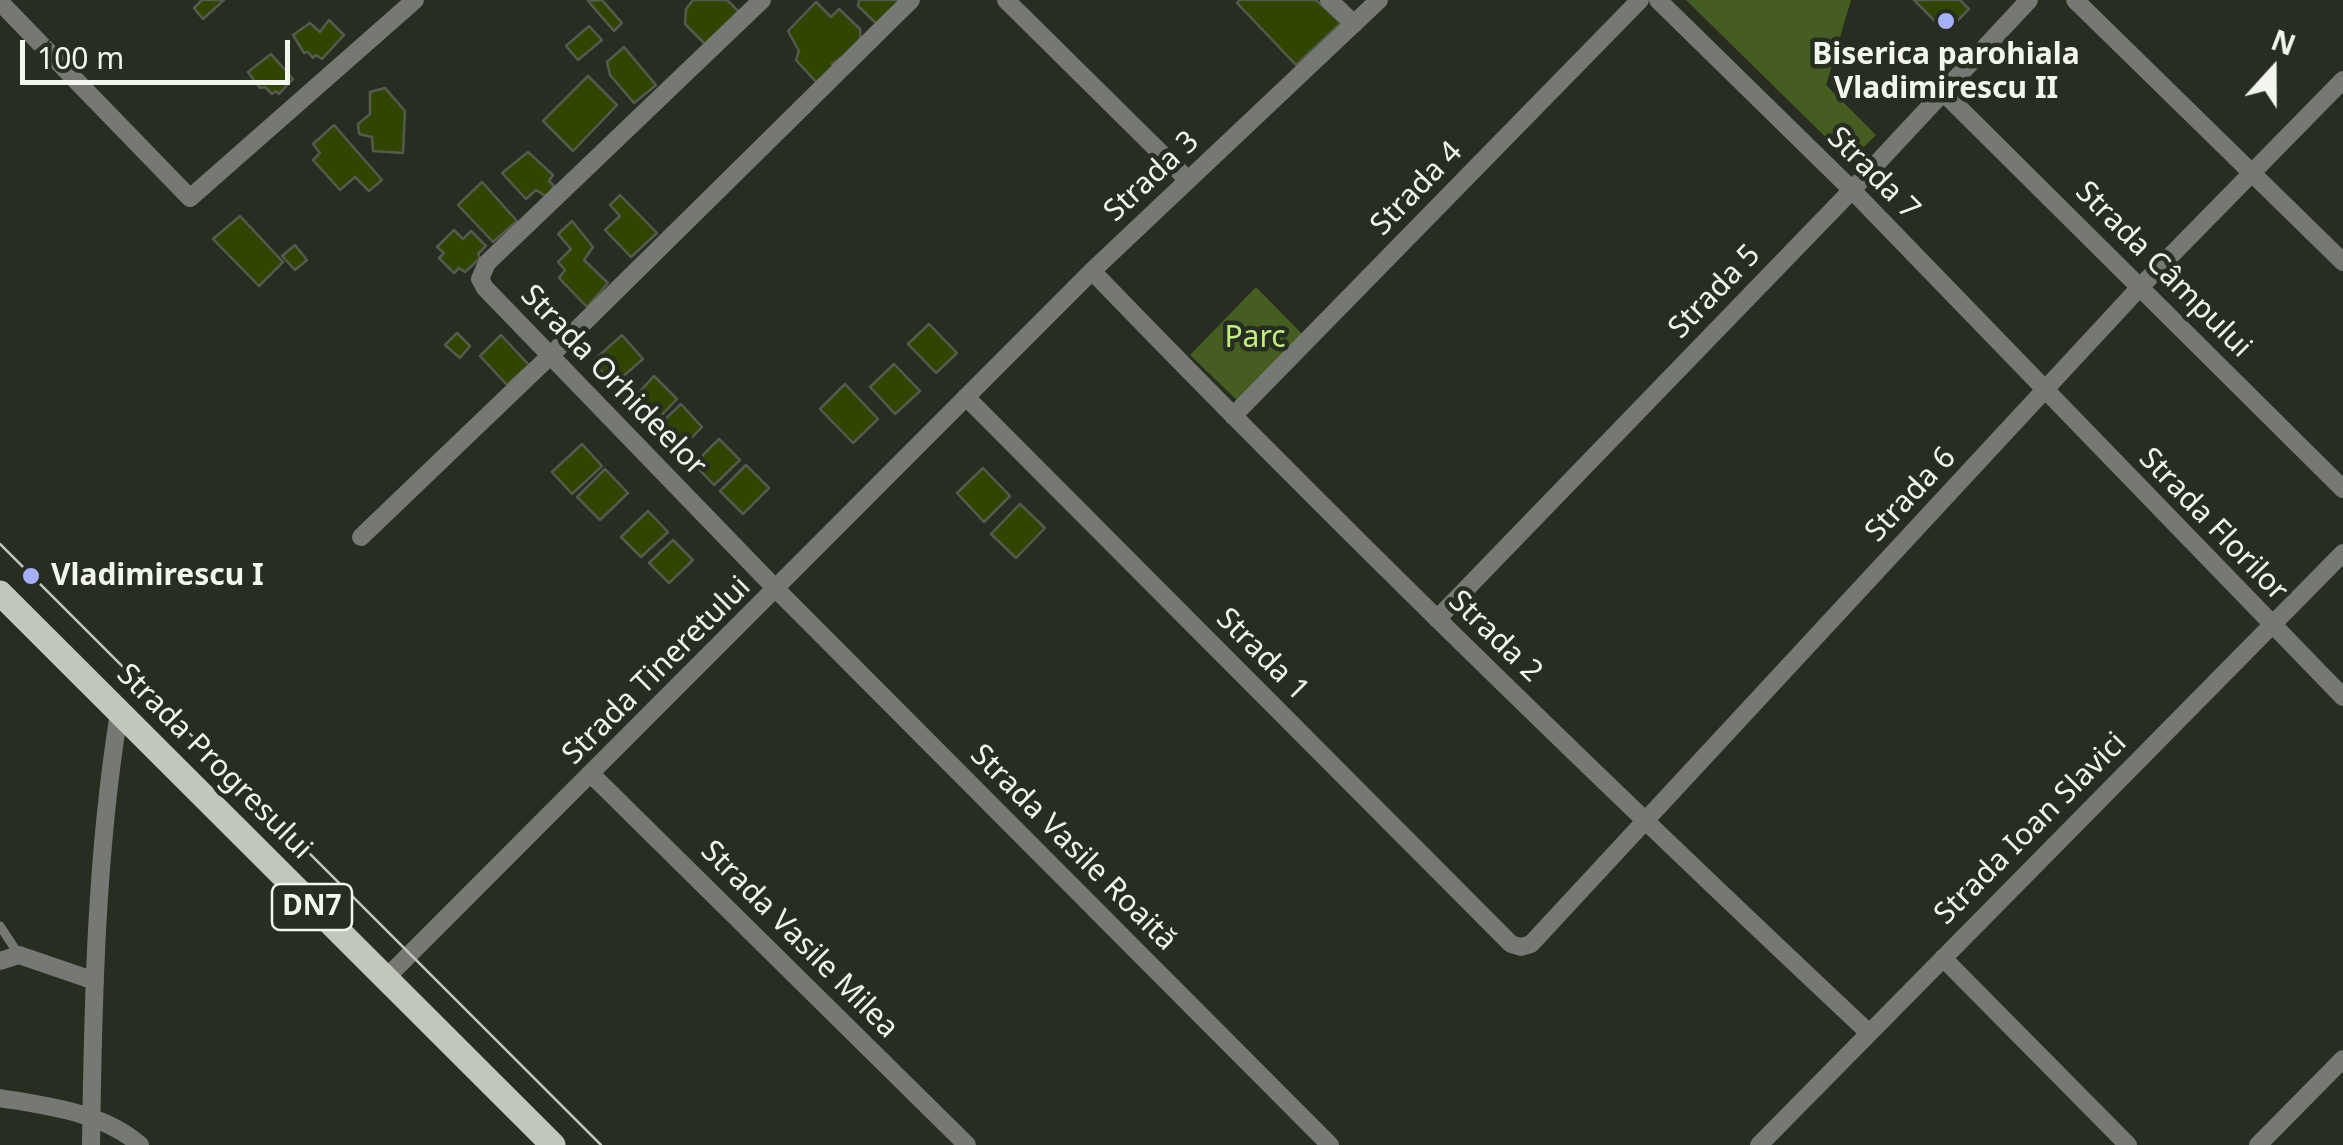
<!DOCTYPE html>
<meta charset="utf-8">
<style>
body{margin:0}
#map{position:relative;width:2343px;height:1145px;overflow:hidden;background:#282d22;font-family:"Noto Sans",sans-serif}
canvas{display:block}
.north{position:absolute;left:2223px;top:20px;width:100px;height:100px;-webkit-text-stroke:8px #282d22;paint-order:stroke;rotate:21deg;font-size:28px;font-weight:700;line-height:40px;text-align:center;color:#f3f6ef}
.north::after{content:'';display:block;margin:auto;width:35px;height:45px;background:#f3f6ef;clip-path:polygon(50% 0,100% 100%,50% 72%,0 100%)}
.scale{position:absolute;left:20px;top:40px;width:270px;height:45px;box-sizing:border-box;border:5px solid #f3f6ef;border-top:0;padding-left:12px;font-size:30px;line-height:35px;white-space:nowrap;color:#f3f6ef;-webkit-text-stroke:8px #282d22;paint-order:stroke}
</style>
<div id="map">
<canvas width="2343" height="1145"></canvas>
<div class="north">N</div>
<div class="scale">100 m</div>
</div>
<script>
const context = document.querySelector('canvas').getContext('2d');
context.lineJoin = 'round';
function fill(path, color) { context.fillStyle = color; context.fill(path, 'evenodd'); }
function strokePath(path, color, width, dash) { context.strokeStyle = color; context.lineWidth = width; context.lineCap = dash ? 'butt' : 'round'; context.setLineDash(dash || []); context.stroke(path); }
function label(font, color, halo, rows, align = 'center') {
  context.font = font + ' "Noto Sans",sans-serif'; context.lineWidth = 9; context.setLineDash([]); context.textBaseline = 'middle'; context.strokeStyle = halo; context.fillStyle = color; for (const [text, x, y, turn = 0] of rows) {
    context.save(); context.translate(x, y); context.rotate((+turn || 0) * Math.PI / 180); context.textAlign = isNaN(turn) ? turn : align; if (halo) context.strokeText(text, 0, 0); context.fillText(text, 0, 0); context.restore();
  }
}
fill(new Path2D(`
 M1686,0H1851L1826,85L1876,135L1850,161Z
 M1256,287L1305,337L1241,404L1190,355Z`), '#465d21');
const building = new Path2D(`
 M202,0H224L203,19L194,8Z
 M602,0L622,23L614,31L588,1Z
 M693,0H727L740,13L707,46L685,24L686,9Z
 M859,0H905L880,27L858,6Z
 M1240,0H1316L1341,23L1296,65L1237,3Z
 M1914,0H1960L1969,9L1946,32Z
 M816,2L831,17L839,9L860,29L861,44L832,64L835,69L818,84L796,60L799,51L788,31Z
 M329,20L344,35L322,59L316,55L313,58L308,52L304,53L293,35L310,23L320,32Z
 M589,26L602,40L578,60L566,46Z
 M624,47L656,85L634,103L610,75L607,62Z
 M271,54L293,79L279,94L276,91L272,94L265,87L260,88L248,72Z
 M588,76L617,105L573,151L543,121Z
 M385,88L405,111L403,153L373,151L372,137L359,134L358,124L370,114V92Z
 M334,125L382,180L369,191L355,177L340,190L313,160L320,153L313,144Z
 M528,152L553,175L549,181L554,186L547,197L536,190L526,199L502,173Z
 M482,182L517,221L493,242L458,205Z
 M620,195L657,233L631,257L605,230L620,216L610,205Z
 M240,216L283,262L259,286L213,239Z
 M572,221L593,247L584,260L608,283L587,307L559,278L565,270L558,262L571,249L558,234Z
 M454,230L463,239L471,231L486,246L478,254L480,258L465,272L459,268L454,273L439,258L444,253L437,247Z
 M295,245L307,260L295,270L282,256Z
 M929,324L957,353L936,373L908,344Z
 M457,333L470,346L460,358L445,345Z
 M501,335L529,365L507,385L480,356Z
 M622,335L643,359L613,385L593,361Z
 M894,364L920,391L895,414L870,387Z
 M654,376L677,399L653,424L631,401Z
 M845,384L878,419L853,443L820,409Z
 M681,404L702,427L680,450L657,427Z
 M719,439L740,460L714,485L694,464Z
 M582,444L602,466L572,494L552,472Z
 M746,465L769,488L743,514L720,491Z
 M983,468L1010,496L984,522L957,493Z
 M605,469L628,493L600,520L577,497Z
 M1020,504L1045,528L1016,558L991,534Z
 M648,511L668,532L641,557L621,537Z
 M673,540L693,560L669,583L649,563Z`);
fill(building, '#2f4500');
strokePath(building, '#545a4e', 2.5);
strokePath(new Path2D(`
 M0,926L19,955`), '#767973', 9);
strokePath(new Path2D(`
 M762,0L487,263L480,279L485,288L777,590L1330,1145
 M1006,0L1188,180
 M1329,0L1354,24
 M1658,0L1852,190L2343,697
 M2075,0L2343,262
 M0,2L190,198L415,0
 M1943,92L2343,489
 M1092,271C1344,532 1604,784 1868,1032
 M966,397L1511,944L1521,947L1531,944L2141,286L2343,80
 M1233,416L1640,0
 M361,537L551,355L911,0
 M1437,619L1852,190L2029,0
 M592,775L967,1145
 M1943,958L2128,1145
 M0,961L19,955L95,981
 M384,980L1092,271L1379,0
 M0,1098C47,1106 103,1112 140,1145
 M91,1145C93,1001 96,855 119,713
 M1759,1145L2343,553
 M2258,1145L2343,1059`), '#767973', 18);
strokePath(new Path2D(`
 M0,593L553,1145`), '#c2c7bc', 25);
strokePath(new Path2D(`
 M0,544L601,1145`), '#c0c4bc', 2.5);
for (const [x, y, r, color] of [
 [1946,21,10,"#a6b1fc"],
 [31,576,10,"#a6b1fc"]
]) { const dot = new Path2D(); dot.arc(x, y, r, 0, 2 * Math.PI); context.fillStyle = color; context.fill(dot); strokePath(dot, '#282d22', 4); }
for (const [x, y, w] of [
 [312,907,80]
]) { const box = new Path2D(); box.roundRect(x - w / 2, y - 23, w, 46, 8); context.fillStyle = '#282d22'; context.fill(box); strokePath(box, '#f3f6ef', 2.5); }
label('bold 28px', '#f3f6ef', null, [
 ["DN7",312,907]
]);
label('bold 30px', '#f3f6ef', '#282d22', [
 ["Biserica parohiala",1946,55],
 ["Vladimirescu II",1946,89],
 ["Vladimirescu I",51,576,"left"]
]);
label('30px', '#f3f6ef', '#282d22', [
 ["Strada 7",1873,174,45],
 ["Strada 3",1152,177,-43],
 ["Strada 4",1417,189,-46],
 ["Strada Câmpului",2163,270,45],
 ["Strada 5",1715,292,-46],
 ["Strada Orhideelor",613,381,46],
 ["Strada 6",1911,495,-47],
 ["Strada Florilor",2213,525,46],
 ["Strada 2",1495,637,44],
 ["Strada 1",1262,655,45],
 ["Strada Tineretului",657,671,-45],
 ["Strada Progresului",214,762,45],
 ["Strada Ioan Slavici",2031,829,-45],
 ["Strada Vasile Roaită",1073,848,45],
 ["Strada Vasile Milea",799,940,45]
]);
label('30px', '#c3ef81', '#282d22', [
 ["Parc",1255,338]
]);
</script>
